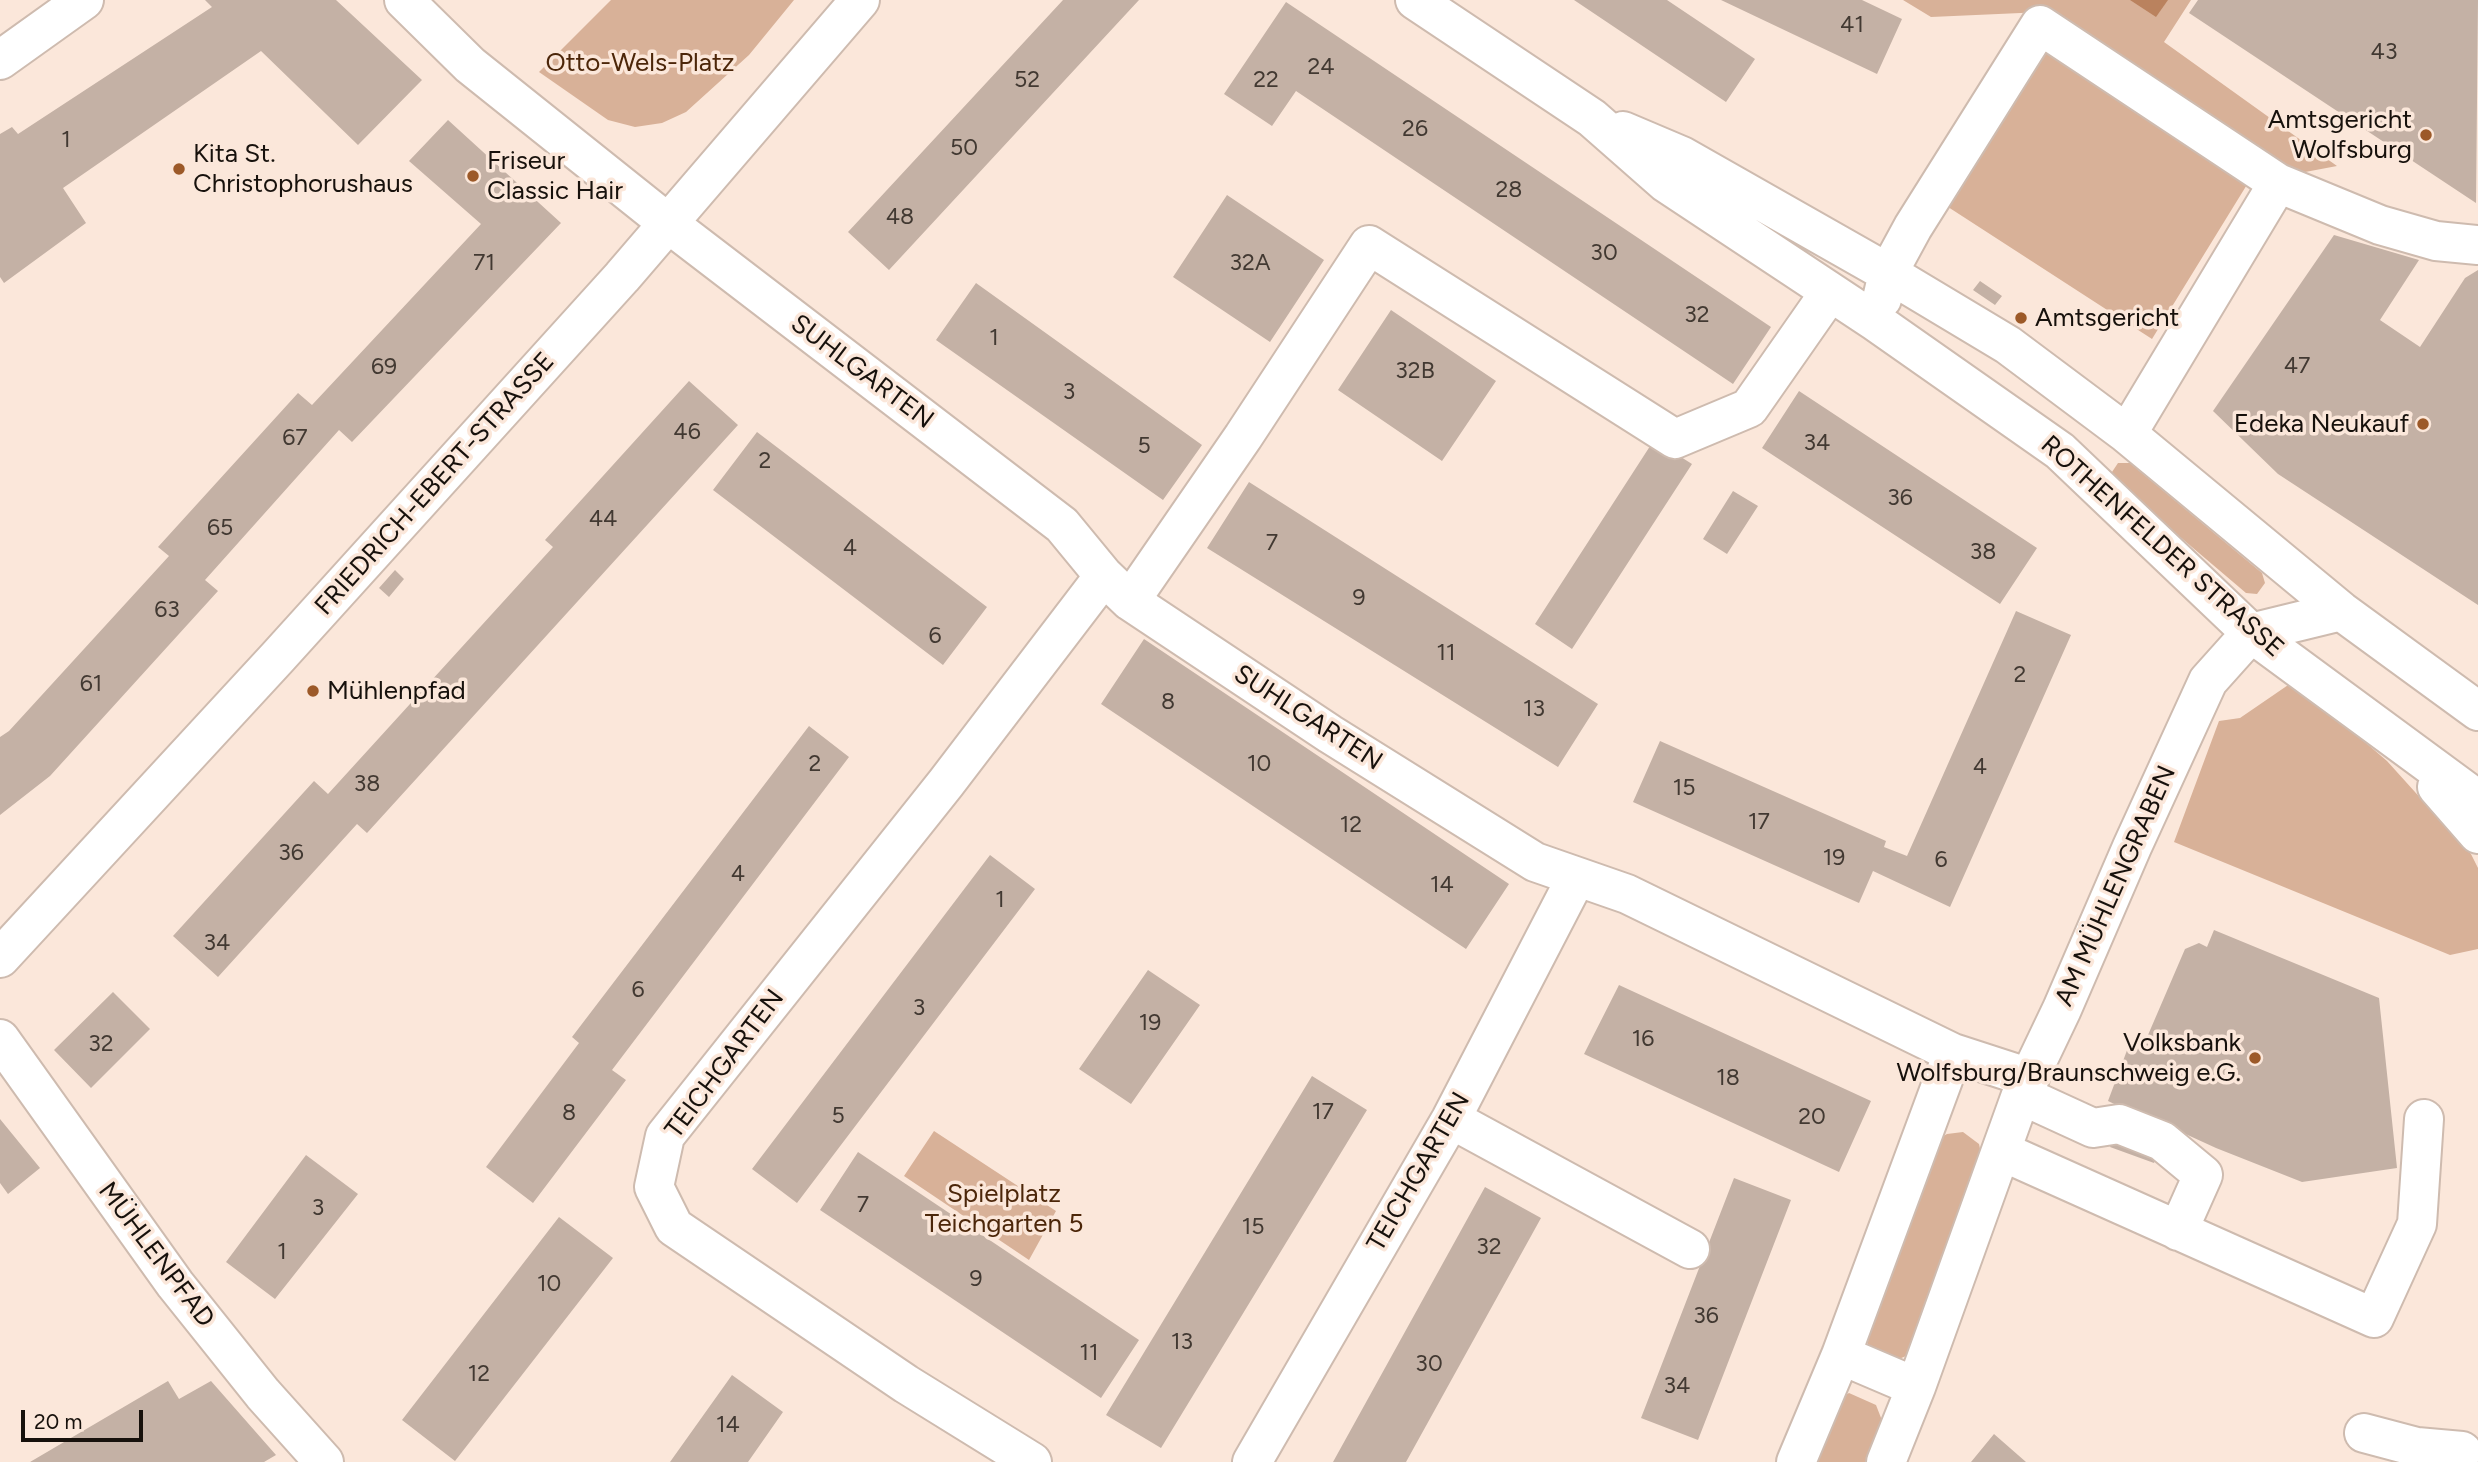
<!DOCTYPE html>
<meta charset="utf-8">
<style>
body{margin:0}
#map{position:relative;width:2478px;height:1462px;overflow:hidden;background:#fbe7da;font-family:Figtree,sans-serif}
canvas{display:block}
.scale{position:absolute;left:21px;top:1410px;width:122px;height:32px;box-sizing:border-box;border:4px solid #17110c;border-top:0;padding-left:9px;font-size:21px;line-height:24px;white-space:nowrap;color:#17110c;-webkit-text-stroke:5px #fbe7da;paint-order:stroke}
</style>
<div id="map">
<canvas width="2478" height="1462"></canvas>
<div class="scale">20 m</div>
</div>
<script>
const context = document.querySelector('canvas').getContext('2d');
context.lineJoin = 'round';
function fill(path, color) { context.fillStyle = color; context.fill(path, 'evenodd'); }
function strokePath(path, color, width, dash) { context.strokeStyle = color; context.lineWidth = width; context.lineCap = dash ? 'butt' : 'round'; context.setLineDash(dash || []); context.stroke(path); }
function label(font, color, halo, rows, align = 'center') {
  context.font = font + ' Figtree,sans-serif'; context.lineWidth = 7; context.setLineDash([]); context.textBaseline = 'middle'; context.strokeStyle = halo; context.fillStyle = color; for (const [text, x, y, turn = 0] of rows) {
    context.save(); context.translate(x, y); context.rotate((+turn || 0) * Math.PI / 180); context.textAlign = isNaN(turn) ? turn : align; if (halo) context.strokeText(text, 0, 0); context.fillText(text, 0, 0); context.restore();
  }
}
fill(new Path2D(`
 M611,0H794L749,55L686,112L662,123L635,127L608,120L539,72Z
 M1903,0H2191L2164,42L2337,166L2284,176L2043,12L1931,17Z
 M2046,50L2248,183L2152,339L1945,205Z
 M2118,463H2130L2262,573L2265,583L2257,594L2246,593L2113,480L2112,472Z
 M2294,681L2387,761L2471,854L2478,868V949L2450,955L2174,842L2219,721L2240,718Z
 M934,1131L1056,1211L1029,1260L904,1176Z
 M1963,1132L1979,1144L1983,1163L1911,1354L1894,1361L1869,1348L1863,1327L1934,1141L1947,1134Z
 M1849,1393L1876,1405L1883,1423L1867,1462H1808L1833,1402Z`), '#d8b198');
fill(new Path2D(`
 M2130,0H2168L2156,17Z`), '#ba825e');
fill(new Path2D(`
 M205,0H336L422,80L358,145L261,51L63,188L86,223L4,283L0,277V134L12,127L18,134L212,7Z
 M1063,0H1139L889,270L848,232Z
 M1574,0H1667L1755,59L1726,102Z
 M1721,0H1862L1902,19L1877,74Z
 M2198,0H2478L2476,203L2189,13Z
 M1286,2L1771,327L1733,384L1296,91L1272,126L1224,94Z
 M448,120L561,223L352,442L339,430L205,580L218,591L50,776L0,815V737L9,731L169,556L158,547L298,393L312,405L481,224L409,161Z
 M1227,195L1324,260L1270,342L1173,277Z
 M2334,235L2419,260L2380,320L2420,347L2465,278L2478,270V605L2278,474L2213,411Z
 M1980,281L2002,296L1995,305L1973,290Z
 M976,283L1202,445L1163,500L936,340Z
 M1391,310L1496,381L1442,461L1338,390Z
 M689,381L738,425L367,833L357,824L218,977L173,936L314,781L328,794L553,547L545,540Z
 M1799,391L2037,548L2000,604L1762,448Z
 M757,432L987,607L943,665L713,490Z
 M1654,440L1692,464L1572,649L1535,624Z
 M1249,482L1598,704L1558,767L1207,548Z
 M1733,491L1758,506L1727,554L1703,539Z
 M395,570L404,579L389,597L379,588Z
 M2016,611L2071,635L1950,907L1873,871L1859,903L1633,802L1660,741L1886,841L1884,847L1907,856Z
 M1144,639L1509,884L1466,949L1101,704Z
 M809,726L849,757L612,1070L626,1080L533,1203L486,1167L579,1043L572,1037Z
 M990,855L1035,889L797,1203L752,1169Z
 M2214,930L2379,998L2397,1168L2302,1182L2216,1148L2168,1126L2154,1163L2110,1147L2125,1109L2108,1101L2129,1045L2148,1035L2185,949L2199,943L2207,947Z
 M1148,970L1200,1005L1131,1104L1079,1069Z
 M1619,985L1871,1101L1839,1172L1584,1054Z
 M113,992L150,1029L91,1088L54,1050Z
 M1312,1076L1367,1110L1161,1448L1106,1415Z
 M0,1119L40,1168L8,1194L0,1183Z
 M858,1152L1139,1340L1101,1398L820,1210Z
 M306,1155L358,1194L275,1299L226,1262Z
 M1734,1178L1791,1200L1698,1440L1641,1418Z
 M1485,1187L1541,1218L1406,1462H1333Z
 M559,1217L613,1258L455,1461L402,1420Z
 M732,1375L783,1412L748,1462H670Z
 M168,1381L179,1399L211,1381L276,1455L264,1462H30Z
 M1994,1434L2026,1462H1971Z`), '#c4b1a5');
const minor = new Path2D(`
 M404,0L470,65L669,224L1062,525L1104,576L1130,601L1330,734L1535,862L1627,894L1953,1053L2030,1078
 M1415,0L1592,118L1666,183L1876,322L2060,451L2251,633L2478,800
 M0,60L84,0
 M1623,131L1682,156L1888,273L2008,345L2127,434L2341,611L2478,711
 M2278,183L2380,225L2436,241L2478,245
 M1882,299L1888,273L1913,227L2040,25L2278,183L2127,434
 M1130,601L1243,437L1369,245L1675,439L1749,408L1830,292
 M2251,633L2341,611
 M2437,787L2478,834
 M0,958L277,658L622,277L860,0
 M0,1039L175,1284L263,1394L324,1462
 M2021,1095L2093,1128L2119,1124L2162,1141L2203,1175L2178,1231
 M1451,1119L1690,1249
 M2001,1151L2374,1318L2417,1224L2424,1119
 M1841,1355L1916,1387
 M2364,1433L2417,1447L2462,1451
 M1032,1462L906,1384L674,1227L654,1187L665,1136L946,783L1104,576
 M1252,1462L1451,1119L1576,878
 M1796,1462L1841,1355L1953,1053
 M1886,1462L1916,1387L2021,1095L2062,1009L2132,847L2208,681L2251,633`);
strokePath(minor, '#cebbaf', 42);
strokePath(minor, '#fff', 38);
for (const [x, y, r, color] of [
 [2426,135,7,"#9c5928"],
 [179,169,7,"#9c5928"],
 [473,176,7,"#9c5928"],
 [2021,318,7,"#9c5928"],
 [2423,424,7,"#9c5928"],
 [313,691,7,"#9c5928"],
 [2255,1058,7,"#9c5928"]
]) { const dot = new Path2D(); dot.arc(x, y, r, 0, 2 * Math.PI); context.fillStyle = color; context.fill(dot); strokePath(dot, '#fbe7da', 2.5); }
label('23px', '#423932', null, [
 ["41",1852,25],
 ["43",2384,52],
 ["24",1321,67],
 ["52",1027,80],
 ["22",1266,80],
 ["26",1415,129],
 ["1",66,140],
 ["50",964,148],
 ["28",1509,190],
 ["48",900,217],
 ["30",1604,253],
 ["71",484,263],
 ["32A",1250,263],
 ["32",1697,315],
 ["1",994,338],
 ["47",2297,366],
 ["69",384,367],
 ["32B",1415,371],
 ["3",1069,392],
 ["46",687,432],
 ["67",295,438],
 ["34",1817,443],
 ["5",1144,446],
 ["2",765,461],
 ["36",1900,498],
 ["44",603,519],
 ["65",220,528],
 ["7",1272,543],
 ["4",850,548],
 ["38",1983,552],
 ["9",1359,598],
 ["63",167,610],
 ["6",935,636],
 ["11",1446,653],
 ["2",2020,675],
 ["61",91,684],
 ["8",1168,702],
 ["13",1534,709],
 ["2",815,764],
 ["10",1259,764],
 ["4",1980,767],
 ["38",367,784],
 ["15",1684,788],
 ["17",1759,822],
 ["12",1351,825],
 ["36",291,853],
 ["19",1834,858],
 ["6",1941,860],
 ["4",738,874],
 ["14",1442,885],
 ["1",1000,900],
 ["34",217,943],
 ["6",638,990],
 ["3",919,1008],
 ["19",1150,1023],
 ["16",1643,1039],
 ["32",101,1044],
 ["18",1728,1078],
 ["17",1323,1112],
 ["8",569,1113],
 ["5",838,1116],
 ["20",1812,1117],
 ["7",863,1205],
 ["3",318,1208],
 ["15",1253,1227],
 ["32",1489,1247],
 ["1",282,1252],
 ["9",976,1279],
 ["10",549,1284],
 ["36",1706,1316],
 ["13",1182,1342],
 ["11",1089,1353],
 ["30",1429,1364],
 ["12",479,1374],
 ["34",1677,1386],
 ["14",728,1425]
]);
label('26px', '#4c2609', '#fbe7da', [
 ["Otto-Wels-Platz",640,63],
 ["Spielplatz",1004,1194],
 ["Teichgarten 5",1004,1224]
]);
label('26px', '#17110c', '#fbe7da', [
 ["Amtsgericht",2412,120,"right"],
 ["Wolfsburg",2412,150,"right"],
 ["Kita St.",193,154],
 ["Christophorushaus",193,184],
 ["Friseur",487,161],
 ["Classic Hair",487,191],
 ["Amtsgericht",2035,318],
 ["Edeka Neukauf",2409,424,"right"],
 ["Mühlenpfad",327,691],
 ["Volksbank",2241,1043,"right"],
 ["Wolfsburg/Braunschweig e.G.",2241,1073,"right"]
], 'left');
label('26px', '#17110c', '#fbe7da', [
 ["SUHLGARTEN",862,372,37],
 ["FRIEDRICH-EBERT-STRASSE",435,484,-48],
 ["ROTHENFELDER STRASSE",2162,547,42],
 ["SUHLGARTEN",1308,718,33],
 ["AM MÜHLENGRABEN",2116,886,-66],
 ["TEICHGARTEN",725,1064,-53],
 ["TEICHGARTEN",1419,1172,-60],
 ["MÜHLENPFAD",156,1255,53]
]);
</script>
